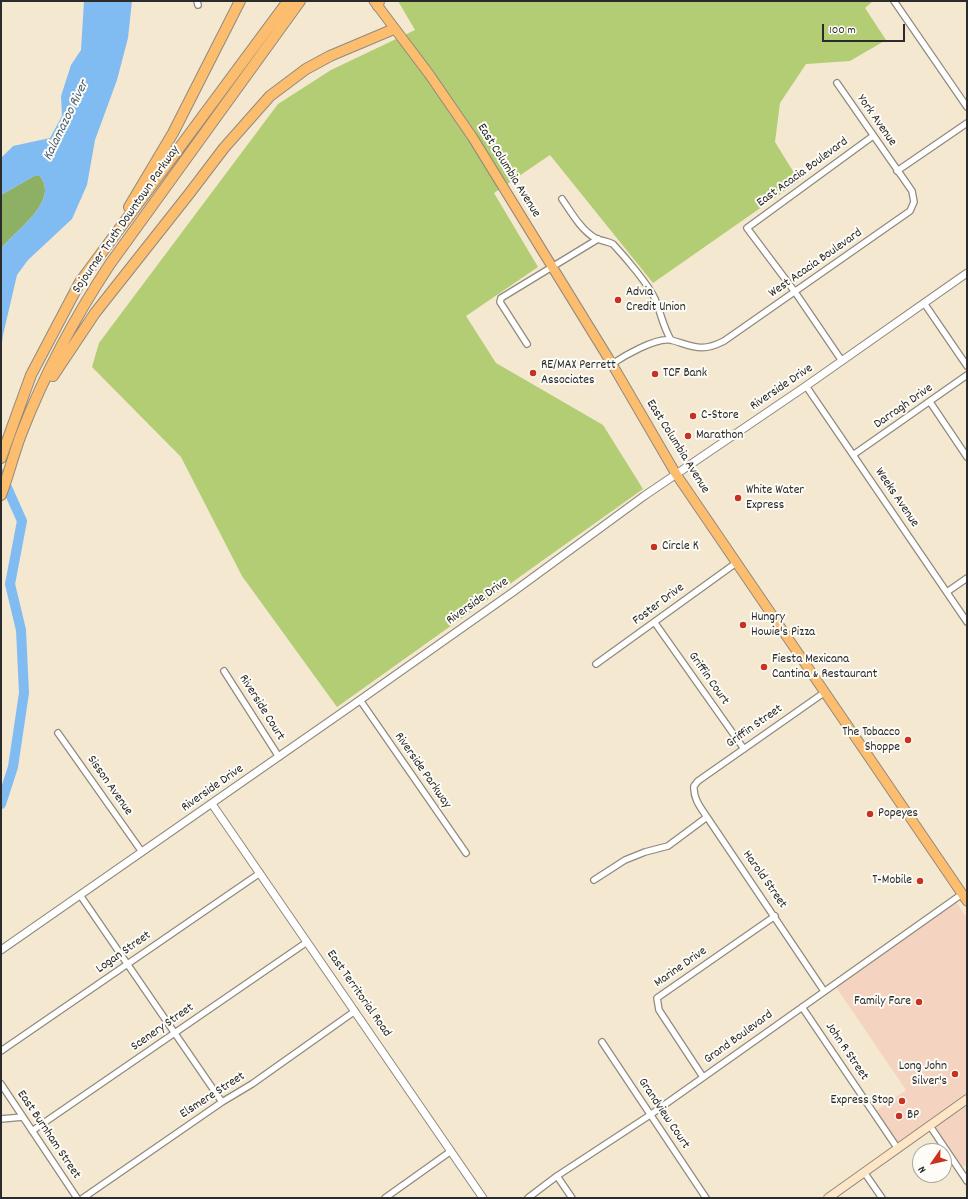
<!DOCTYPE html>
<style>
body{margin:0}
#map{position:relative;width:968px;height:1199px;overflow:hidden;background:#f4e8d0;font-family:Dekko,sans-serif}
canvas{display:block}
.frame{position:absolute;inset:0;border:2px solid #2b2b2b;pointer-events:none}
.north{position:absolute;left:912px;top:1143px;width:40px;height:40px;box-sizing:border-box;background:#fdfcf7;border:1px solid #a9a8a5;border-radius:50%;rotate:236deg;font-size:11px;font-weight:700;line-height:16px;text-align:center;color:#2b2b2b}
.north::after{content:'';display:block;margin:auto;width:14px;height:18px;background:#c8321e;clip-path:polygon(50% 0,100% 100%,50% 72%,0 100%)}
.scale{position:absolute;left:822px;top:24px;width:83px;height:18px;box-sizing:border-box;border:2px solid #2b2b2b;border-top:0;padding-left:5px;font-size:12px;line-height:14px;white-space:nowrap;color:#2b2b2b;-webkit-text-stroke:3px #fdfcf7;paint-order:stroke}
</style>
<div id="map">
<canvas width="968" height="1199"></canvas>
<div class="frame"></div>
<div class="north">N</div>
<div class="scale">100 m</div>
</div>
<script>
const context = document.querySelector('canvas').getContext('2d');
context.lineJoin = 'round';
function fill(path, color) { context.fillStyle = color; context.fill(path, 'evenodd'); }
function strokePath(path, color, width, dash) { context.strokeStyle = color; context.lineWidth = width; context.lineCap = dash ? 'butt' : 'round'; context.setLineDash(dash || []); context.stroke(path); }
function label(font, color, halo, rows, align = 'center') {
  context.font = font + ' Dekko,sans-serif'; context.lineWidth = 4; context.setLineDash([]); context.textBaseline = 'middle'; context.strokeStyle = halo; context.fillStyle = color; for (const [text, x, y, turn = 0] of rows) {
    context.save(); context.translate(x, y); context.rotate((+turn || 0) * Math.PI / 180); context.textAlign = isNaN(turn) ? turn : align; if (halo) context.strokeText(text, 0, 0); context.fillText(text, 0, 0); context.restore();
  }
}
fill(new Path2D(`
 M956,902L967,918V1164L962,1167L930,1122L898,1143L876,1111L906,1090L836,987Z`), '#f4d3c0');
fill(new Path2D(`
 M398,1H873L865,8L886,40L850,61L806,64L780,103L775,142L799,181L653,283L550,155L494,193L538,267L466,316L496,363L603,425L643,489L337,707L242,576L181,457L92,367L99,343L278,104L331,70L415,30Z`), '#b2cd73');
fill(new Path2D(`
 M34,176H40C60,202 15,230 1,249V195Z`), '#8db065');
fill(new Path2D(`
 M84,1H132L128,38L117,80L95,140L87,185L72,219L28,260L17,275L3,335L1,351V249C15,230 60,202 40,176H34L1,195V158L13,146L50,138L62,116L61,96L71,65L81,50Z`), '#80bcf2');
strokePath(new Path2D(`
 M1,474L22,521L10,584L21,630L24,693L13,767L1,804`), '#80bcf2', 10);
const minor = new Path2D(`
 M197,1L198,5
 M894,1L967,107
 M897,171L967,123
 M562,199C571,212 581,230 595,238C601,241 607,241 613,244C625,257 649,285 655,299C661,313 663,327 671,340
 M924,303L967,366
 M527,344L500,302L501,298L598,239
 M842,361L795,292L747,228L873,136
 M612,364C624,356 656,337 671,340C693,346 701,353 724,341L910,211L914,202L912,191L837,83
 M806,386L967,622
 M930,402L967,457
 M853,455L967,375
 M947,592L967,578
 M655,623L744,749
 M596,664L736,563
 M224,671L279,757
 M360,700L466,853
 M58,733L142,852
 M594,880L625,860L645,852L668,846L707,817
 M80,895L222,1102
 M824,991L707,817C700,807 693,798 694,786L698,781L825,692
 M802,1007L898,1149
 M602,1042L706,1198
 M1,1051L260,873
 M703,1077L659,1010L657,998L775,916
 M1,1084L77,1198
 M1,1119L23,1117
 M930,1126L967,1181
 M32,1131L307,942
 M864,1172L882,1198
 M557,1176L572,1198
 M83,1198L222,1102L252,1084L355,1011
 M385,1198L451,1151
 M528,1198L557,1176L650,1115L962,894`);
const tertiary = new Path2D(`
 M212,804L483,1198
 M1,950L360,700L513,592L644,496L806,386L967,273`);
const secondary = new Path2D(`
 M828,1198L967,1099`);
const primary = new Path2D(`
 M374,1L429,74L473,138L612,364L676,474L967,901`);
const motorway = new Path2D(`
 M378,6L379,1
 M129,207L173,133L240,1
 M53,376L95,313L189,194L224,148L270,96L306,69L330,56L394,29
 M1,458L31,375L80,282L288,1
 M1,495C9,474 14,452 22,432C45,373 75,317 110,264L300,1`);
strokePath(minor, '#908a7e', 8);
strokePath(tertiary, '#908a7e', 9);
strokePath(secondary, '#908a7e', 10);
strokePath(primary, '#908a7e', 11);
strokePath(motorway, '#908a7e', 12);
strokePath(minor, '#fff', 5.5);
strokePath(tertiary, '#fff', 7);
strokePath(secondary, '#fee5c5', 8);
strokePath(primary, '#fcbd6f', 9);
strokePath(motorway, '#fcbd6f', 10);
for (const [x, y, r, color] of [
 [618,300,4,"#c8321e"],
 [533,373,4,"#c8321e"],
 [655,374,4,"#c8321e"],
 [693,416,4,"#c8321e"],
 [688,436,4,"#c8321e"],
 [738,498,4,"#c8321e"],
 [654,547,4,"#c8321e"],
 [743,625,4,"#c8321e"],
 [764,667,4,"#c8321e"],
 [908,740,4,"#c8321e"],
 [870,814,4,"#c8321e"],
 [920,881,4,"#c8321e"],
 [919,1002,4,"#c8321e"],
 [955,1074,4,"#c8321e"],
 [902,1101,4,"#c8321e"],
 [899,1116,4,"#c8321e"]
]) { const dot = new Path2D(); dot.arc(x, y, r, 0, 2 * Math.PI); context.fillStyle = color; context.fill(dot); strokePath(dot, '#fdfcf7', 1.5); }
label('13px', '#2b2b2b', '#fdfcf7', [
 ["York Avenue",876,121,55],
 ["East Columbia Avenue",508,171,58],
 ["East Acacia Boulevard",803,173,-36],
 ["Sojourner Truth Downtown Parkway",127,220,-55],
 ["West Acacia Boulevard",816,264,-35],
 ["Riverside Drive",782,388,-34],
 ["Darragh Drive",904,407,-35],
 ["East Columbia Avenue",677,447,58],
 ["Weeks Avenue",896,498,56],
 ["Riverside Drive",478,602,-35],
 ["Foster Drive",659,605,-37],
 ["Griffin Court",708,679,55],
 ["Riverside Court",261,708,58],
 ["Griffin Street",755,727,-35],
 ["Riverside Parkway",422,771,55],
 ["Sisson Avenue",109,786,55],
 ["Riverside Drive",213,789,-35],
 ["Harold Street",764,880,55],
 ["Logan Street",124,953,-35],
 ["Marine Drive",681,968,-35],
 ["East Territorial Road",358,994,55],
 ["Scenery Street",163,1028,-35],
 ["Grand Boulevard",739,1038,-36],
 ["John R Street",846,1052,56],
 ["Elsmere Street",213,1096,-33],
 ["Grandview Court",663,1114,56],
 ["East Burnham Street",48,1135,56]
]);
label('13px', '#2b2b2b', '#fdfcf7', [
 ["Advia",626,293],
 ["Credit Union",626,308],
 ["RE/MAX Perrett",541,366],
 ["Associates",541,381],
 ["TCF Bank",663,374],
 ["C-Store",701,416],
 ["Marathon",696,436],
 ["White Water",746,491],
 ["Express",746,506],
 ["Circle K",662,547],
 ["Hungry",751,618],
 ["Howie's Pizza",751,633],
 ["Fiesta Mexicana",772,660],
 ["Cantina & Restaurant",772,675],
 ["The Tobacco",900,733,"right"],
 ["Shoppe",900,748,"right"],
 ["Popeyes",878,814],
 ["T-Mobile",912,881,"right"],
 ["Family Fare",911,1002,"right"],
 ["Long John",947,1067,"right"],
 ["Silver's",947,1082,"right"],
 ["Express Stop",894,1101,"right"],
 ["BP",907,1116]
], 'left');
label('italic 14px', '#495e71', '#fdfcf7', [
 ["Kalamazoo River",67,121,-64]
]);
</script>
